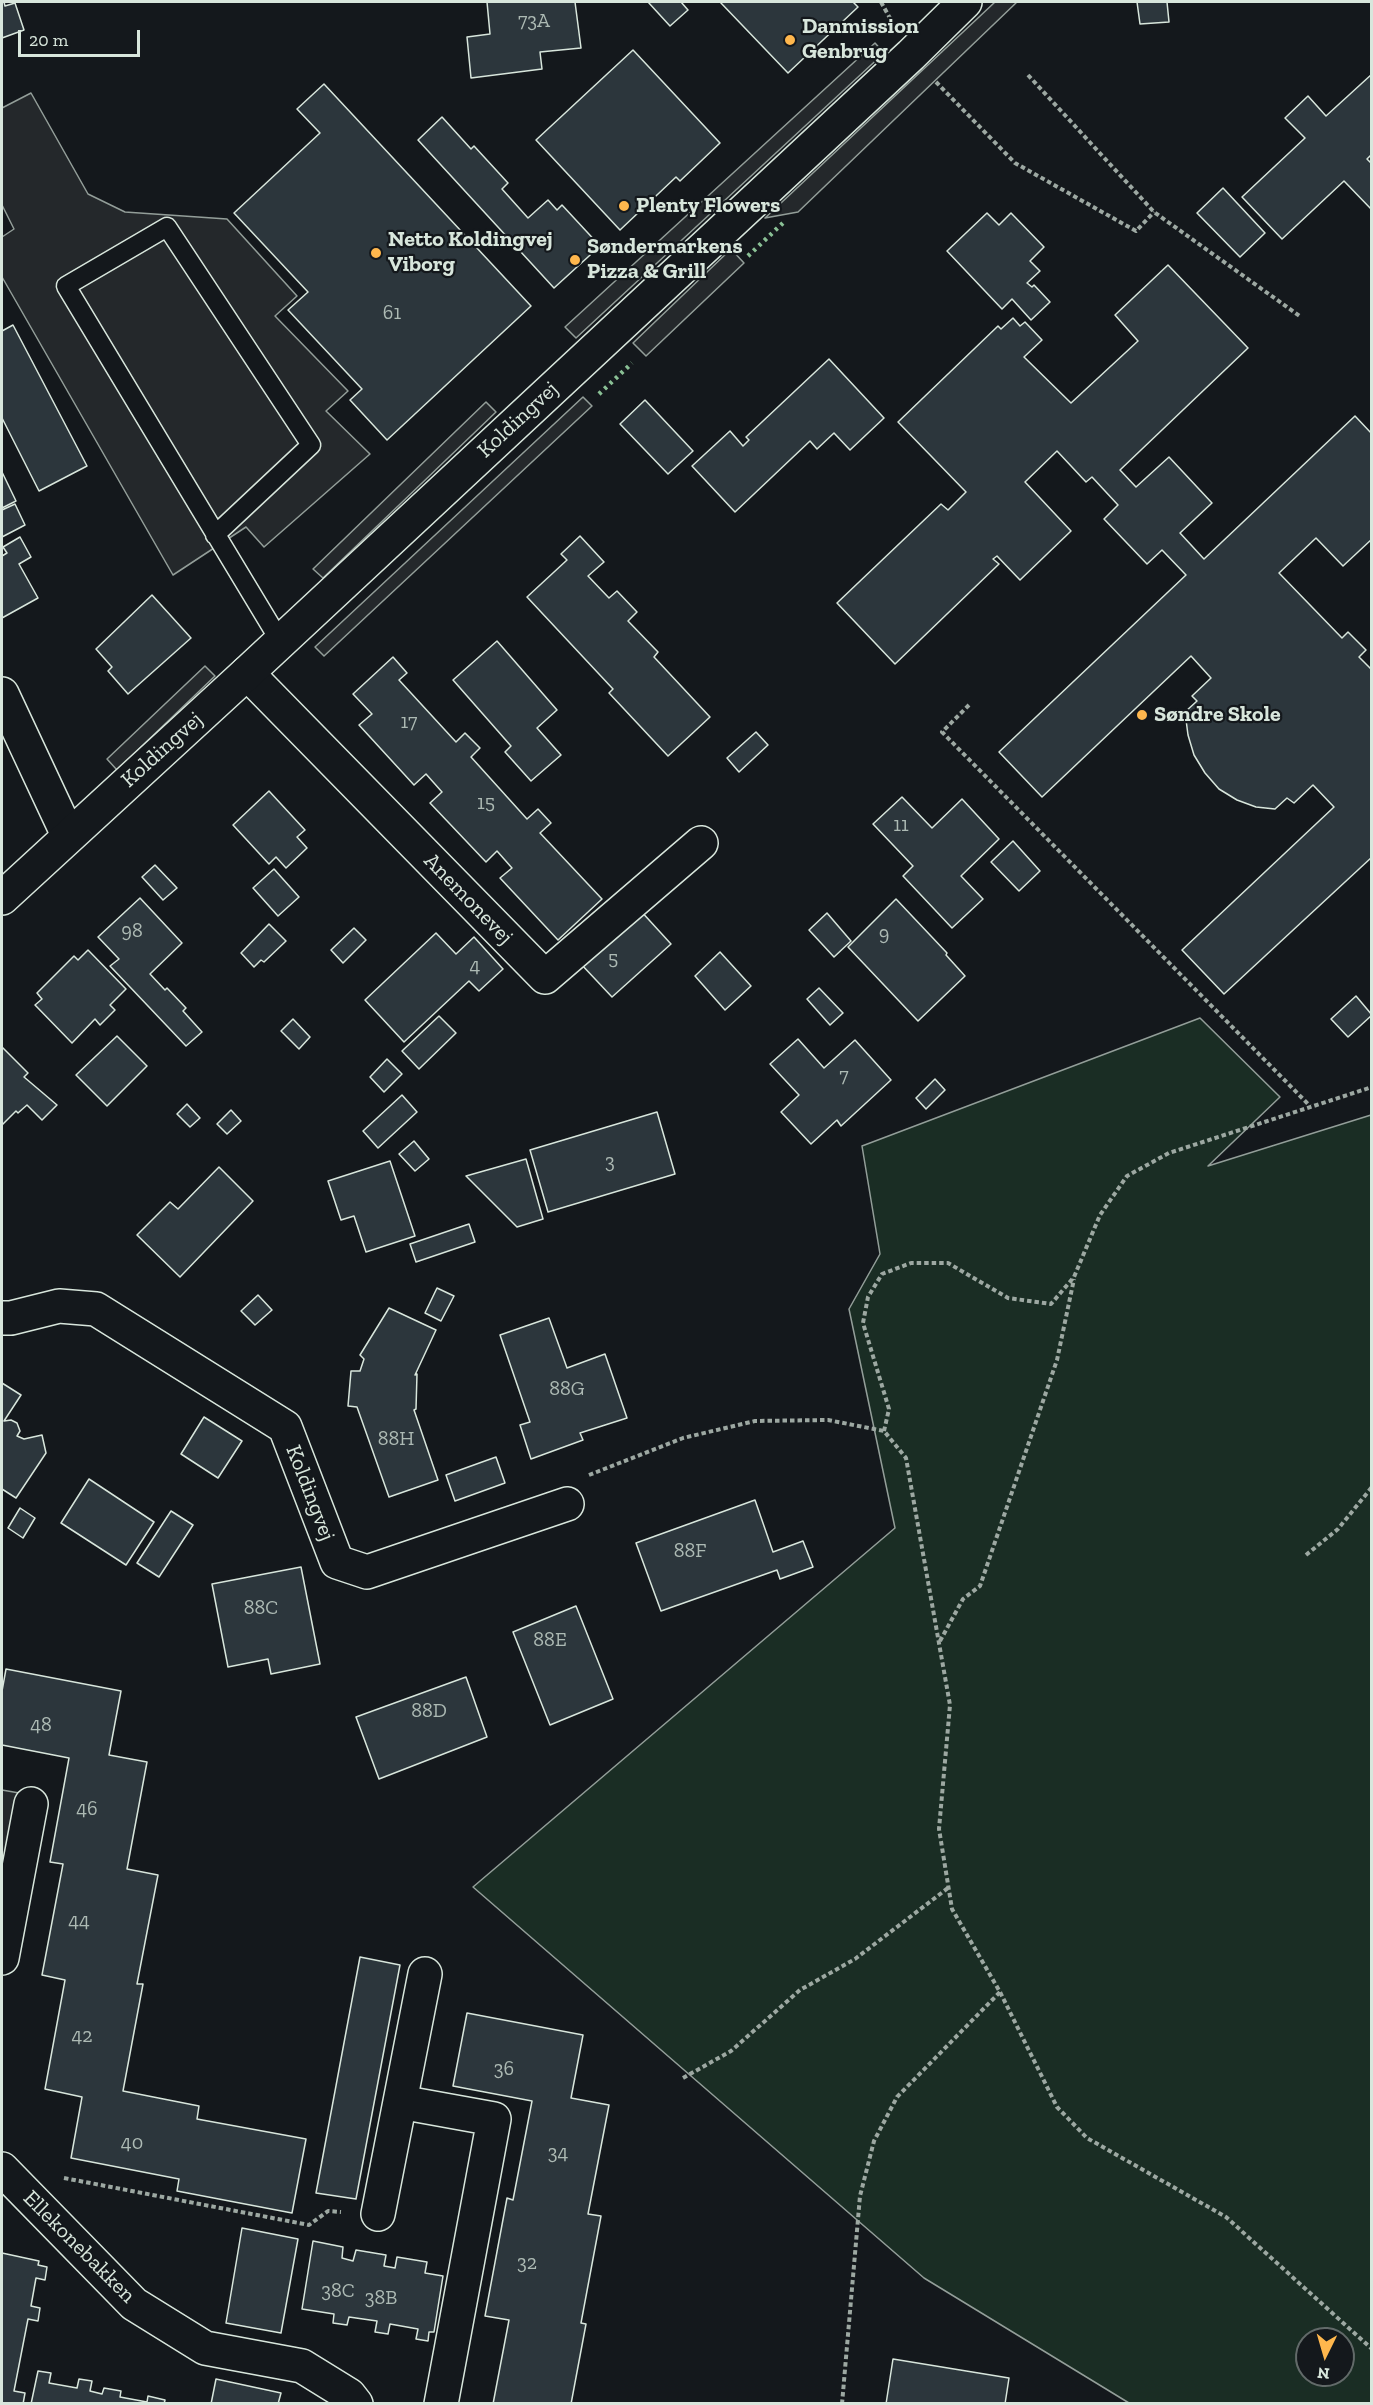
<!DOCTYPE html>
<meta charset="utf-8">
<style>
body{margin:0}
#map{position:relative;width:1373px;height:2405px;overflow:hidden;background:#14181c;font-family:"Zilla Slab",serif}
canvas{display:block}
.frame{position:absolute;inset:0;border:3px solid #d8e6dc;pointer-events:none}
.north{position:absolute;left:1295px;top:2327px;width:60px;height:60px;box-sizing:border-box;background:#14181c;border:2px solid #626a69;border-radius:50%;rotate:185deg;font-size:16px;font-weight:700;line-height:24px;text-align:center;color:#d8e6dc}
.north::after{content:'';display:block;margin:auto;width:21px;height:27px;background:#ffb74d;clip-path:polygon(50% 0,100% 100%,50% 72%,0 100%)}
.scale{position:absolute;left:18px;top:30px;width:122px;height:27px;box-sizing:border-box;border:3px solid #d8e6dc;border-top:0;padding-left:8px;font-size:18px;line-height:21px;white-space:nowrap;color:#d8e6dc;-webkit-text-stroke:4px #14181c;paint-order:stroke}
</style>
<div id="map">
<canvas width="1373" height="2405"></canvas>
<div class="frame"></div>
<div class="north">N</div>
<div class="scale">20 m</div>
</div>
<script>
const context = document.querySelector('canvas').getContext('2d');
context.lineJoin = 'round';
function fill(path, color) { context.fillStyle = color; context.fill(path, 'evenodd'); }
function strokePath(path, color, width, dash) { context.strokeStyle = color; context.lineWidth = width; context.lineCap = dash ? 'butt' : 'round'; context.setLineDash(dash || []); context.stroke(path); }
function label(font, color, halo, rows, align = 'center') {
  context.font = font + ' "Zilla Slab",serif'; context.lineWidth = 4.5; context.setLineDash([]); context.textBaseline = 'middle'; context.strokeStyle = halo; context.fillStyle = color; for (const [text, x, y, turn = 0] of rows) {
    context.save(); context.translate(x, y); context.rotate((+turn || 0) * Math.PI / 180); context.textAlign = isNaN(turn) ? turn : align; if (halo) context.strokeText(text, 0, 0); context.fillText(text, 0, 0); context.restore();
  }
}
const green = new Path2D(`
 M1200,1018L1280,1097L1208,1166L1371,1115V2403H1129L924,2278L473,1887L895,1528L849,1309L880,1254L862,1146ZM1307,2339H1343V2375H1307Z`);
fill(green, '#1a2d24');
strokePath(green, '#939e99', 1.5);
const parking = new Path2D(`
 M995,2H1017L798,212L765,218Z
 M875,43L884,53L576,338L565,327Z
 M31,93L88,194L125,212L227,219L297,296L275,316L348,391L326,411L370,454L264,547L246,527L173,575L2,277V237L14,229L2,205V108Z
 M731,249L744,263L646,356L633,343Z
 M583,397L592,406L324,656L315,647Z
 M486,402L496,412L323,578L313,569Z
 M205,666L215,676L117,770L107,759Z
 M2,1790L25,1794L2,1915Z`);
fill(parking, '#24282b');
strokePath(parking, '#939e99', 1.5);
const building = new Path2D(`
 M2,2H4L5,6L15,3L24,30L2,38Z
 M487,2H575L581,48L540,52L542,69L471,78L467,37L490,34Z
 M648,2H681L688,10L670,26Z
 M720,2H853L858,7L788,73Z
 M1137,2H1167L1169,22L1140,24Z
 M633,50L720,143L680,181L676,177L620,230L536,140Z
 M1372,74V154L1367,159L1372,164V210L1344,181L1282,239L1242,197L1305,138L1285,118L1308,96L1326,116Z
 M324,84L531,306L387,440L350,400L362,389L288,310L308,292L234,213L320,133L297,109Z
 M442,117L471,149L474,146L508,183L502,189L528,218L548,200L557,210L562,205L600,246L554,288L418,140Z
 M1223,188L1265,233L1240,257L1197,213Z
 M987,213L999,225L1011,213L1044,247L1030,261L1040,271L1027,283L1032,287L1034,285L1050,302L1031,320L1012,299L1002,309L947,251Z
 M1168,265L1248,348L1120,470L1136,487L1169,457L1212,503L1180,533L1204,559L1355,416L1372,434V539L1343,566L1316,538L1279,573L1342,638L1348,632L1366,650L1359,657L1372,670V857L1224,994L1182,950L1334,807L1313,785L1294,803L1287,798L1275,809L1256,807L1237,800L1219,789L1205,773L1194,755L1188,735L1185,712L1197,701L1192,696L1211,678L1191,656L1042,797L999,752L1186,575L1162,550L1147,564L1104,519L1118,505L1092,477L1086,482L1057,451L1025,482L1071,531L1020,580L997,556L993,559L999,564L895,664L837,603L941,504L948,510L966,492L898,422L998,326L1001,329L1013,318L1020,326L1025,322L1042,340L1024,357L1071,403L1138,341L1115,315Z
 M13,325L87,466L39,491L2,418V331Z
 M829,359L884,418L850,450L834,433L817,449L810,441L735,512L692,466L730,431L743,446L749,440L746,437Z
 M645,400L693,451L668,474L620,424Z
 M2,472L16,501L2,508Z
 M15,504L25,525L2,537V510Z
 M580,536L604,562L588,576L609,598L617,591L637,612L628,621L658,652L654,657L710,717L668,756L609,693L613,689L527,597L567,560L561,554Z
 M20,537L31,557L19,564L38,598L2,618V556L7,553L3,547Z
 M152,595L191,638L128,694L108,671L112,667L96,649Z
 M497,641L557,710L537,728L561,755L531,781L505,752L511,746L453,680Z
 M393,657L407,673L399,680L456,742L465,733L480,748L471,757L527,819L538,809L551,823L540,833L602,899L558,940L500,878L512,868L497,851L486,862L430,803L442,792L426,774L414,785L359,725L372,714L353,694Z
 M756,732L768,745L739,772L727,758Z
 M269,791L305,830L297,837L307,848L286,868L276,857L269,864L233,825Z
 M902,797L932,828L962,799L999,839L961,876L983,899L952,928L903,876L913,866L873,824Z
 M1013,841L1040,871L1019,891L991,862Z
 M155,865L177,888L163,900L142,877Z
 M274,869L299,897L278,916L253,888Z
 M140,898L182,943L150,974L165,990L167,988L186,1008L183,1011L202,1032L186,1046L110,966L119,959L98,937Z
 M896,899L947,953L946,955L965,976L918,1021L848,947Z
 M639,909L671,944L612,997L580,963Z
 M827,913L851,941L834,957L809,930Z
 M269,924L286,941L264,962L261,960L254,967L241,953Z
 M354,928L366,940L343,963L331,950Z
 M436,933L456,954L474,937L503,969L479,991L469,981L404,1042L365,1000Z
 M88,950L126,989L110,1005L115,1010L100,1025L95,1019L72,1043L35,1005L42,999L37,993L74,956L78,960Z
 M720,952L751,986L725,1010L695,976Z
 M819,988L843,1013L830,1025L807,999Z
 M1356,996L1372,1015L1348,1037L1331,1019Z
 M439,1016L456,1033L419,1069L402,1051Z
 M293,1019L310,1037L299,1049L281,1031Z
 M117,1036L147,1066L107,1106L76,1075Z
 M798,1039L824,1068L855,1040L891,1080L841,1126L837,1120L811,1144L781,1112L799,1095L770,1064Z
 M2,1047L28,1073L24,1077L57,1105L42,1120L27,1105L18,1113L16,1111L2,1125Z
 M387,1059L402,1074L384,1092L370,1077Z
 M935,1079L945,1090L926,1109L916,1098Z
 M402,1095L417,1112L378,1148L363,1131Z
 M187,1104L200,1118L190,1127L177,1114Z
 M231,1110L241,1121L227,1134L217,1124Z
 M657,1112L675,1174L548,1212L530,1150Z
 M414,1141L429,1159L415,1171L399,1154Z
 M526,1159L543,1219L517,1227L466,1176Z
 M390,1161L415,1236L366,1252L354,1216L341,1220L328,1181Z
 M219,1167L253,1201L180,1277L137,1235L170,1202L178,1209Z
 M469,1224L475,1242L416,1262L410,1244Z
 M437,1288L454,1296L441,1321L425,1313Z
 M258,1295L272,1310L255,1325L241,1311Z
 M389,1308L436,1330L415,1375L417,1374L416,1409L414,1410L438,1480L389,1497L357,1407L348,1406L351,1371H360L364,1359L360,1355Z
 M549,1318L567,1368L605,1354L627,1418L580,1433L583,1440L531,1459L520,1425L530,1422L500,1335Z
 M2,1383L21,1395L4,1421L11,1420L17,1423L20,1431L17,1436L24,1439L42,1435L46,1453L16,1498L2,1489Z
 M204,1417L242,1441L218,1478L181,1454Z
 M496,1457L505,1483L455,1501L446,1475Z
 M89,1479L154,1522L126,1565L61,1523Z
 M755,1500L773,1552L803,1541L813,1567L780,1579L777,1570L661,1611L636,1543Z
 M20,1508L35,1518L23,1538L8,1528Z
 M171,1511L193,1525L159,1577L137,1563Z
 M301,1567L320,1664L271,1674L268,1659L228,1667L212,1584Z
 M576,1606L613,1699L550,1725L513,1632Z
 M6,1669L121,1691L109,1755L147,1762L127,1869L158,1875L137,1984H143L123,2091L199,2106L197,2119L306,2139L292,2213L177,2191L179,2179L71,2158L82,2097L45,2089L65,1980L42,1975L63,1864L50,1862L69,1758L2,1745V1691Z
 M466,1677L487,1737L379,1779L356,1717Z
 M360,1957L400,1965L356,2199L316,2193Z
 M467,2013L583,2035L571,2098L609,2105L588,2214L601,2216L581,2323L586,2324L571,2404H493L509,2320L485,2316L507,2198L513,2200L532,2101L453,2086Z
 M242,2228L298,2239L281,2333L226,2323Z
 M313,2241L343,2247L342,2258L353,2261L356,2250L386,2255L384,2266L395,2268L397,2257L427,2262L425,2273L443,2276L434,2332H429L428,2341L416,2339L418,2329L390,2324L388,2334L375,2332L377,2321L349,2317L347,2325L333,2323L334,2314L302,2309Z
 M2,2253L39,2261L38,2265L47,2267L45,2280L36,2278L31,2306L40,2308L38,2321L28,2319L14,2391L25,2393L23,2404H2Z
 M893,2359L1009,2378L1005,2404H886Z
 M38,2371L51,2373L49,2383L77,2388L79,2379L92,2381L90,2391L102,2394L104,2388L121,2391L120,2397L147,2402L148,2396L165,2400L164,2404H31Z
 M216,2379L281,2393L278,2404H211Z`);
fill(building, '#2c363c');
strokePath(building, '#d8e6dc', 1.5);
const service = new Path2D(`
 M215,535L311,445L167,227L66,286L280,641`);
const minor = new Path2D(`
 M247,673L545,977L701,843
 M2,694L68,835
 M2,1318H11L59,1306L96,1309L285,1427L337,1562L367,1572L567,1504
 M2,1958L31,1804
 M400,2102L494,2119L441,2404
 M2,2169L134,2304L205,2348L302,2366L349,2395L356,2404
 M378,2214L425,1974`);
const tertiary = new Path2D(`
 M2,898L247,673L911,55L965,2`);
strokePath(service, '#d8e6dc', 21);
strokePath(minor, '#d8e6dc', 36);
strokePath(tertiary, '#d8e6dc', 36);
strokePath(new Path2D(`
 M881,2L891,20
 M1028,75L1154,212L1301,317
 M936,82L1015,163L1136,231L1154,212
 M969,705L942,732L1310,1106
 M884,1431L889,1409L863,1323L868,1297L882,1274L911,1263H948L1008,1298L1051,1304L1074,1277L1100,1215L1127,1176L1169,1153L1372,1087
 M589,1475L683,1438L755,1421L828,1420L884,1431L906,1458L950,1705L939,1829L952,1909L1000,1992L1057,2107L1087,2138L1226,2217L1372,2349
 M1306,1555L1338,1529L1372,1487
 M940,1641L963,1599L980,1586L1057,1360L1074,1279
 M683,2078L731,2051L800,1990L855,1959L948,1888
 M64,2178L309,2225L328,2211L341,2212
 M842,2404L860,2196L874,2141L897,2097L1000,1992`), '#9da8a2', 4, [4.5, 3]);
strokePath(service, '#14181c', 18);
strokePath(minor, '#14181c', 33);
strokePath(tertiary, '#14181c', 33);
strokePath(new Path2D(`
 M748,256L785,221
 M599,394L632,363`), '#8ac095', 4.5, [3, 4.5]);
for (const [x, y, r, color] of [
 [790,40,6,"#ffb74d"],
 [624,206,6,"#ffb74d"],
 [376,253,6,"#ffb74d"],
 [575,260,6,"#ffb74d"],
 [1142,715,6,"#ffb74d"]
]) { const dot = new Path2D(); dot.arc(x, y, r, 0, 2 * Math.PI); context.fillStyle = color; context.fill(dot); strokePath(dot, '#14181c', 2); }
label('20px', '#adbab4', null, [
 ["73A",534,21],
 ["61",392,313],
 ["17",409,722],
 ["15",486,803],
 ["11",901,825],
 ["98",132,931],
 ["9",884,934],
 ["5",613,959],
 ["4",475,966],
 ["7",844,1076],
 ["3",610,1162],
 ["88G",567,1389],
 ["88H",396,1439],
 ["88F",690,1551],
 ["88C",261,1608],
 ["88E",550,1640],
 ["88D",429,1711],
 ["48",41,1725],
 ["46",87,1809],
 ["44",79,1921],
 ["42",82,2036],
 ["36",504,2069],
 ["40",132,2143],
 ["34",558,2153],
 ["32",527,2263],
 ["38C",338,2291],
 ["38B",381,2298]
]);
label('bold 22px', '#d8e6dc', '#14181c', [
 ["Danmission",802,27],
 ["Genbrug",802,52],
 ["Plenty Flowers",636,206],
 ["Netto Koldingvej",388,240],
 ["Viborg",388,265],
 ["Søndermarkens",587,247],
 ["Pizza & Grill",587,272],
 ["Søndre Skole",1154,715]
], 'left');
label('22px', '#d8e6dc', '#14181c', [
 ["Koldingvej",518,420,-43],
 ["Koldingvej",162,750,-42],
 ["Anemonevej",468,899,46],
 ["Koldingvej",310,1493,69],
 ["Ellekonebakken",79,2247,45]
]);
</script>
